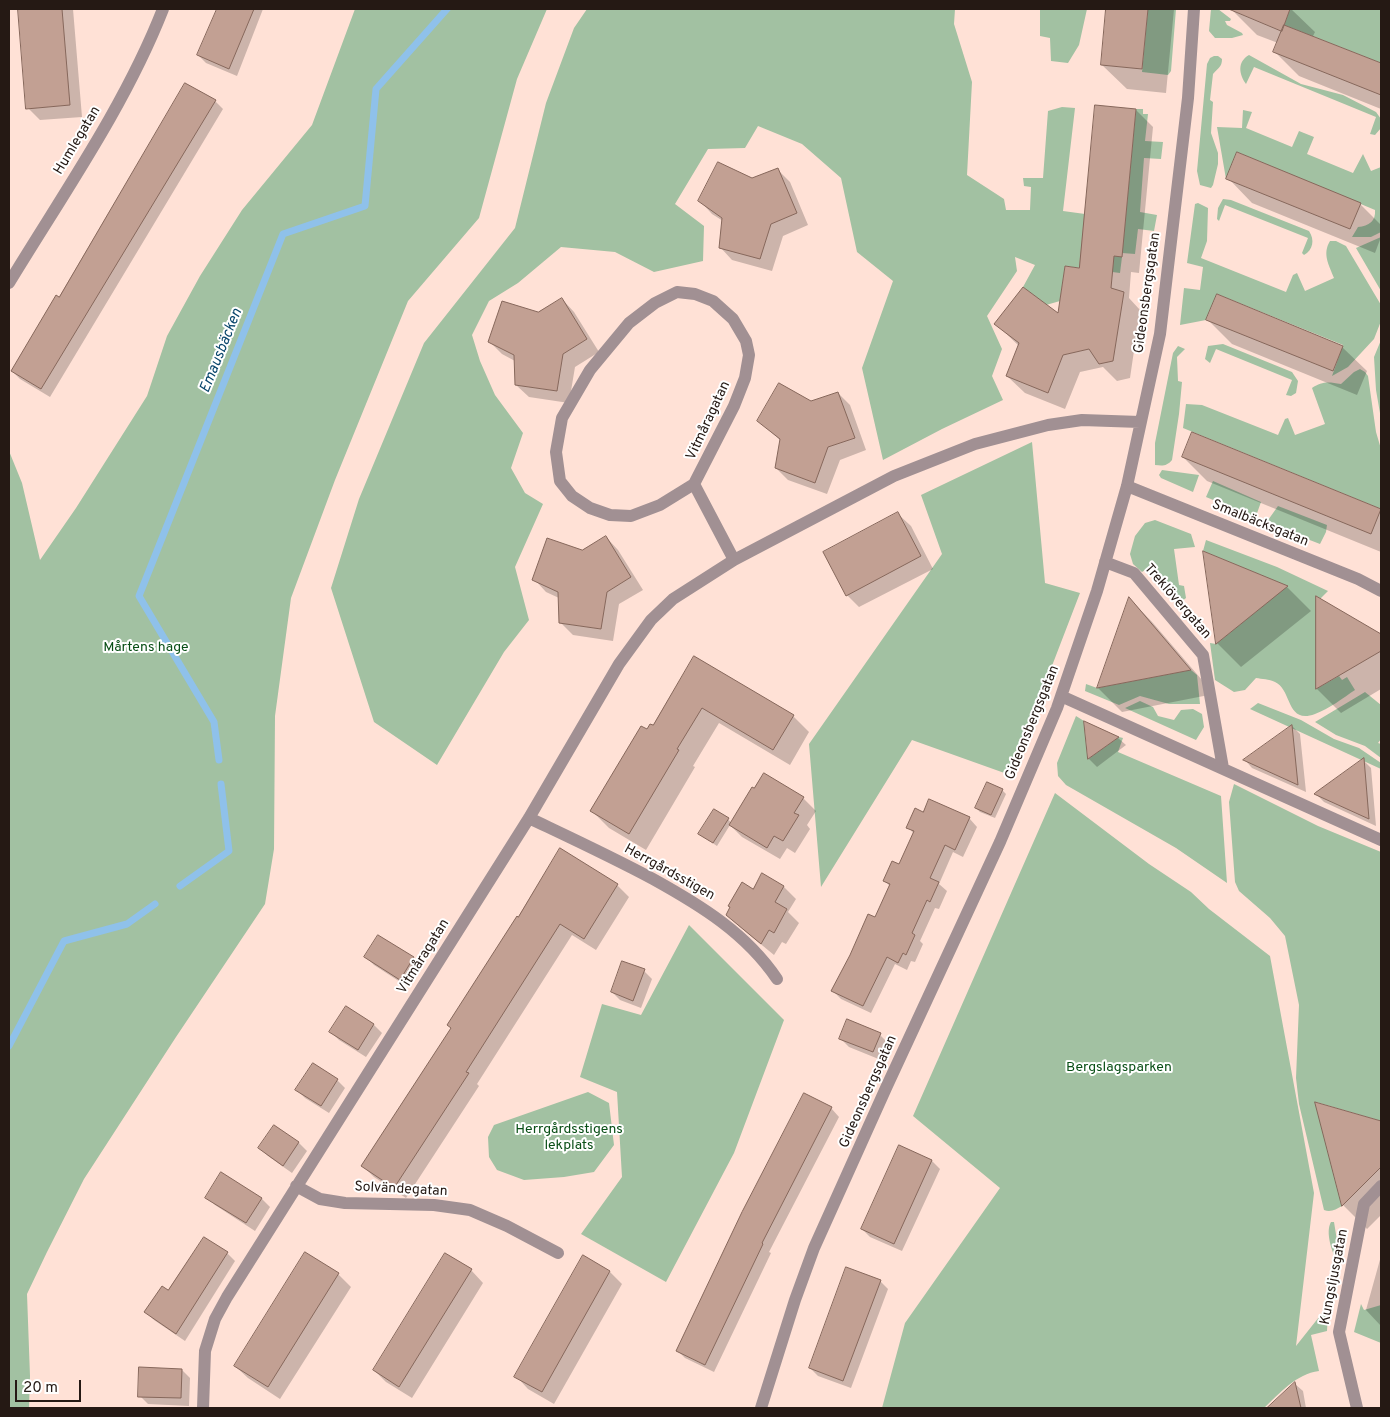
<!DOCTYPE html>
<meta charset="utf-8">
<style>
body{margin:0}
#map{position:relative;width:1390px;height:1417px;overflow:hidden;background:#ffe1d6;font-family:Overpass,sans-serif}
canvas{display:block}
.frame{position:absolute;inset:0;border:10px solid #251914;pointer-events:none}
.scale{position:absolute;left:15px;top:1380px;width:66px;height:22px;box-sizing:border-box;border:2px solid #251914;border-top:0;padding-left:6px;font-size:15px;line-height:18px;white-space:nowrap;color:#251914;-webkit-text-stroke:4px #fff;paint-order:stroke}
</style>
<div id="map">
<canvas width="1390" height="1417"></canvas>
<div class="frame"></div>
<div class="scale">20 m</div>
</div>
<script>
const context = document.querySelector('canvas').getContext('2d');
context.lineJoin = 'round';
function fill(path, color) { context.fillStyle = color; context.fill(path, 'evenodd'); }
function strokePath(path, color, width, dash) { context.strokeStyle = color; context.lineWidth = width; context.lineCap = dash ? 'butt' : 'round'; context.setLineDash(dash || []); context.stroke(path); }
function label(font, color, halo, rows, align = 'center') {
  context.font = font + ' Overpass,sans-serif'; context.lineWidth = 4; context.setLineDash([]); context.textBaseline = 'middle'; context.strokeStyle = halo; context.fillStyle = color; for (const [text, x, y, turn = 0] of rows) {
    context.save(); context.translate(x, y); context.rotate((+turn || 0) * Math.PI / 180); context.textAlign = isNaN(turn) ? turn : align; if (halo) context.strokeText(text, 0, 0); context.fillText(text, 0, 0); context.restore();
  }
}
fill(new Path2D(`
 M355,9H547L517,79L479,218L408,301L335,480L291,598L275,716L274,849L265,904L176,1037L84,1179L47,1252L27,1294L30,1376L29,1408H9V451L22,483L40,560L76,508L147,396L167,336L200,276L242,210L312,125Z
 M587,9H955L954,24L972,82L967,175L1004,199L1006,210H1030L1031,187L1024,186L1023,178H1043L1048,111L1062,107L1075,108L1063,211L1085,214L1122,257L1120,273L1065,266L1060,301L1046,305L1023,287L1035,265L1015,257L1017,271L987,316L1002,349L992,376L1003,400L942,429L883,460L862,368L893,281L857,252L841,178L802,144L758,126L745,148L708,149L675,204L704,226L703,261L654,272L615,252L561,247L518,283L489,301L472,335L480,361L495,395L523,433L511,468L525,493L543,504L515,567L529,620L504,652L437,765L374,722L331,588L359,499L424,343L515,228L546,103L574,28Z
 M1040,9H1087L1079,45L1068,63L1051,61L1050,38L1040,36Z
 M1148,9H1176L1171,71L1168,75L1142,72Z
 M1211,9H1218L1231,19L1230,21H1225L1227,25L1242,33L1243,35L1232,38H1215L1209,31Z
 M1290,9H1381V63L1284,25Z
 M1249,55L1301,84L1343,95L1376,112L1381,119V128L1375,135L1370,134L1376,117L1254,67L1246,84C1239,74 1237,62 1249,55Z
 M1214,56H1218L1222,59C1222,67 1218,68 1213,74L1210,100L1213,102L1211,133L1218,153V164L1213,185L1211,188L1200,185L1197,171L1207,64L1210,58Z
 M1136,109H1143V114H1148L1145,141L1163,142L1161,159L1144,158L1140,212L1157,215L1154,231L1138,229L1135,254L1122,253Z
 M1243,110L1252,112L1246,128L1292,147L1299,131L1314,137L1307,154L1353,173L1363,154L1371,171L1381,167V232L1371,237H1352L1358,227C1369,226 1376,221 1375,210L1237,152L1226,179L1217,127L1242,128Z
 M1223,199L1231,200L1309,231C1315,240 1313,250 1304,255L1302,253L1308,238L1225,205L1219,221L1217,219L1218,208Z
 M1198,203L1208,208L1207,241L1201,258L1286,292L1293,275L1297,273L1305,291L1334,278C1329,265 1322,254 1330,241H1336L1346,246L1381,305V321L1374,339L1348,367L1332,376L1343,345L1217,294L1206,320L1180,325L1184,288L1200,290L1203,267L1187,263L1195,204Z
 M1381,237V291L1356,248Z
 M1381,340V419L1376,390L1374,357Z
 M1223,344L1292,372L1298,381L1296,393L1291,396L1286,395L1292,380L1216,349L1210,363L1205,359L1208,346Z
 M1178,346L1185,349L1177,357L1178,381L1182,382L1179,414L1172,460C1167,466 1163,466 1155,465V443L1173,353Z
 M1360,369L1365,372L1368,376L1376,432L1381,449V509L1183,428L1186,404L1202,405L1278,435L1285,419L1288,418L1295,435L1325,424L1312,388C1322,381 1329,382 1341,384L1354,372Z
 M1032,442L1045,583L1080,593L1010,775L912,740L821,887L809,744L942,554L921,495Z
 M1162,470L1199,475L1193,492L1161,478L1159,475Z
 M1213,481L1261,502L1256,516L1254,517L1206,497Z
 M1278,506L1327,525L1326,532L1320,544L1266,523Z
 M1155,520L1191,534L1195,547L1174,549L1179,585L1184,586L1186,598L1182,601L1152,565L1142,572L1133,564L1130,554L1135,536L1145,523Z
 M1206,540L1277,567L1328,591L1320,599L1316,596V689L1339,676L1342,680L1347,677L1355,690C1343,698 1329,709 1315,714C1286,725 1292,689 1275,682C1269,679 1262,679 1256,678L1245,690L1234,692L1215,680L1210,643L1216,644L1287,586L1203,551Z
 M1191,670L1197,675L1200,704H1169L1140,696L1119,705L1085,691L1086,684L1097,688Z
 M1365,692L1381,705V739L1378,743L1381,744V758L1365,746L1336,735L1315,722Z
 M1140,701L1153,707L1158,716L1174,720L1181,710L1193,709L1202,714L1204,727L1196,740L1125,708Z
 M1258,703L1301,720L1334,739L1359,748L1381,763V769L1250,709Z
 M1076,716L1084,721L1088,759L1119,737L1123,738L1118,752L1221,796L1227,883L1176,848L1066,785L1058,776L1057,763Z
 M1234,784L1318,826L1381,852V1121L1316,1102L1342,1206C1336,1209 1331,1213 1324,1210L1299,1104L1296,1078L1299,1005L1285,936L1270,918L1239,891L1235,882L1229,802Z
 M1055,793L1149,864L1191,892L1209,909L1270,956L1314,1193L1296,1346L1323,1312L1328,1313L1327,1331L1311,1335L1319,1371C1296,1374 1280,1393 1264,1408H882L905,1323L1000,1188L913,1116Z
 M689,925L784,1020L734,1153L666,1282L581,1234L622,1177L617,1092L580,1077L602,1004L641,1015Z
 M588,1092L609,1103L614,1145L594,1172L564,1177L524,1180L497,1170L489,1157L488,1137L494,1125Z
 M1331,1222H1334L1340,1259L1338,1263C1332,1253 1325,1232 1331,1222Z
 M1361,1304L1364,1310L1381,1305V1343L1354,1332Z`), '#a2c1a2');
fill(new Path2D(`
 M19,9H73L82,117L40,120L28,108Z
 M219,9H263L237,76L206,63L198,55Z
 M1107,9H1174L1166,93L1127,89L1102,65Z
 M1234,9H1291L1315,32L1312,38L1381,65V109L1299,76L1275,52L1278,43L1257,35L1233,11Z
 M215,101L223,109L50,397L20,379L12,371L59,298Z
 M1096,106L1136,110L1153,127L1139,273L1131,272L1129,298L1140,310L1130,378L1117,381L1103,367L1080,372L1065,409L1025,393L1007,376L1019,346L996,324L1059,316L1081,269Z
 M777,169L790,182L808,225L783,236L772,271L732,260L720,247L723,221L712,214L700,201Z
 M1228,178L1360,204L1381,225V237L1375,253L1252,203Z
 M562,299L574,312L599,352L575,367L569,403L529,397L516,385L515,361L502,354L490,342Z
 M1208,320L1342,347L1367,371L1357,395L1232,344Z
 M838,393L850,405L866,450L840,460L827,494L788,480L776,468L781,441L759,421Z
 M1193,433L1381,510V552L1207,481L1183,457Z
 M898,514L911,526L933,569L859,607L847,595Z
 M606,537L618,550L643,590L619,604L613,641L573,635L560,622L559,598L546,592L534,579Z
 M1204,553L1287,587L1311,611L1241,667L1217,643Z
 M1317,598L1381,636V689L1341,713L1317,689Z
 M1130,599L1153,623L1214,694L1122,712L1098,688Z
 M695,657L793,716L809,732L790,765L719,723L693,766L695,767L646,850L609,828L592,811L648,730L653,727Z
 M1086,723L1118,738L1126,745L1097,767L1089,759Z
 M1292,726L1300,734L1306,792L1252,768L1245,760Z
 M1363,760L1371,768L1376,826L1324,802L1316,794Z
 M764,775L803,798L816,811L807,825L810,829L795,853L787,848L780,859L742,837L730,825L717,846L699,834L728,819L731,823Z
 M1002,790L1006,794L995,818L980,812L976,808Z
 M923,813L969,818L977,827L963,857L953,852L939,884L947,891L939,909L935,908L920,941L923,944L915,962L911,961L907,970L895,964L871,1013L841,999L833,991L876,919L890,886L884,881L900,866L914,834L908,827Z
 M560,850L617,885L629,897L596,950L572,935L477,1084L479,1086L406,1198L374,1177L363,1166L452,1028Z
 M763,875L784,887L796,899L788,912L799,923L786,944L782,942L774,955L740,927L727,915L731,908L753,891Z
 M366,957L413,958L421,967L408,987L374,965Z
 M644,971L652,979L641,1008L620,1000L612,992Z
 M374,1025L382,1033L366,1057L339,1040L331,1032Z
 M880,1035L888,1043L881,1060L849,1047L840,1038Z
 M337,1080L345,1088L329,1113L305,1098L297,1090Z
 M804,1095L831,1108L839,1117L769,1252L771,1253L714,1372L685,1358L677,1350Z
 M1317,1104L1381,1122V1215L1367,1229L1343,1205Z
 M274,1126L299,1143L307,1151L292,1173L268,1156L260,1148Z
 M900,1146L932,1161L940,1169L902,1251L870,1237L862,1229Z
 M207,1197L262,1199L270,1207L255,1231L215,1205Z
 M227,1253L235,1261L185,1341L154,1320L146,1312L168,1292Z
 M306,1254L338,1274L351,1287L280,1399L248,1378L235,1366Z
 M1381,1256V1326L1366,1310Z
 M471,1270L483,1283L412,1398L386,1382L374,1370Z
 M610,1272L622,1284L554,1404L528,1389L516,1376Z
 M880,1281L888,1289L851,1388L818,1376L810,1368Z
 M182,1370L190,1378L189,1406L148,1404L140,1396Z
 M1295,1384L1303,1391L1306,1408H1269Z`), '#0003');
strokePath(new Path2D(`
 M219,760L214,722L139,596L283,234L365,206L376,89L447,9
 M180,886L229,851L221,784
 M9,1046L64,941L127,924L155,904`), '#8fc1ea', 7);
const building = new Path2D(`
 M18,9H62L70,105L26,109Z
 M217,9H254L229,69L197,55Z
 M1106,9H1148L1142,69L1101,65Z
 M1229,9H1290L1282,31Z
 M1284,25L1381,63V95L1273,52Z
 M185,83L216,100L41,389L11,371L56,295L59,297Z
 M1095,105L1136,109L1122,257L1114,256L1111,288L1124,292L1113,361L1099,364L1089,349L1063,355L1048,393L1006,376L1019,343L994,324L1023,287L1058,313L1065,266L1079,268Z
 M1237,152L1361,203L1350,229L1226,179Z
 M718,162L752,178L778,168L797,213L771,224L760,259L719,248L722,218L698,201Z
 M1217,294L1343,346L1333,371L1206,320Z
 M562,298L587,339L563,354L557,391L515,385L514,355L488,342L502,301L538,312Z
 M779,383L811,401L838,392L855,438L828,447L815,483L775,468L780,439L757,421Z
 M1192,432L1381,509L1371,534L1182,457Z
 M898,512L921,556L846,596L823,552Z
 M606,536L631,577L607,592L601,629L559,623L558,592L532,580L547,538L582,550Z
 M1203,551L1288,586L1216,644Z
 M1316,596L1381,634V651L1316,689Z
 M1129,597L1191,670L1097,688Z
 M694,656L794,715L773,750L702,708L677,749L679,750L629,834L590,811L641,726L647,729L650,724L653,725Z
 M1084,721L1119,737L1088,759Z
 M1292,725L1298,785L1243,760Z
 M1364,758L1369,819L1314,794L1315,793Z
 M764,773L804,797L794,813L799,815L783,841L774,836L767,848L729,825L752,787L754,788Z
 M987,782L1003,789L991,815L975,808Z
 M929,799L970,817L955,850L945,845L930,878L939,882L930,902L927,900L912,933L915,935L906,955L903,953L898,963L887,957L863,1006L831,991L850,955L868,914L875,917L890,884L883,881L892,861L899,864L914,831L906,828L915,808L923,812Z
 M714,809L729,818L713,843L698,834Z
 M560,848L618,884L584,939L560,924L466,1072L469,1073L394,1188L361,1166L451,1028L447,1025L517,916L518,917Z
 M762,873L784,886L775,902L787,909L774,933L769,930L761,944L726,915L730,907L728,906L742,882L753,889Z
 M378,935L414,957L400,980L364,957Z
 M622,961L645,969L633,1001L611,992Z
 M346,1006L374,1024L358,1050L329,1032Z
 M847,1019L881,1033L873,1052L839,1039Z
 M313,1063L338,1079L321,1106L295,1090Z
 M804,1093L832,1107L762,1243L763,1244L705,1365L676,1351L742,1212Z
 M1315,1102L1381,1121V1167L1342,1206Z
 M274,1125L299,1142L283,1166L258,1148Z
 M899,1145L932,1160L894,1244L861,1229Z
 M221,1172L262,1198L246,1223L205,1198Z
 M204,1237L228,1252L176,1334L144,1312L162,1286L168,1290Z
 M305,1252L339,1273L268,1387L234,1366Z
 M445,1253L472,1269L399,1387L373,1370Z
 M583,1255L610,1271L542,1392L514,1377Z
 M846,1267L881,1280L843,1381L809,1368Z
 M139,1367L182,1369L181,1398L138,1397Z
 M1295,1382L1301,1408H1267Z`);
fill(building, '#c2a093');
strokePath(building, '#86675b', 1);
strokePath(new Path2D(`
 M9,283C63,194 125,106 163,9
 M677,292L695,294L713,301L733,319L746,341L749,355L745,378L734,406L694,484L660,505L631,516L610,515L590,508L572,496L560,481L556,452L562,418L590,370L629,323L655,303Z
 M694,484L734,560
 M1127,486L1358,579L1381,591
 M1105,562L1134,573L1203,655L1223,768
 M1061,696L1381,840
 M529,818C571,838 612,857 653,879C700,905 746,933 777,979
 M296,1186L320,1199L345,1203L434,1205L470,1210L507,1226L558,1253
 M203,1408L205,1351L215,1319L227,1297L529,818L619,664L651,620L673,599L734,560L894,476L975,444L1048,425L1082,420L1140,422
 M761,1408L795,1300L814,1248L886,1088L1000,842L1057,708L1097,591L1127,486L1160,334L1188,98L1194,9
 M1357,1408L1339,1332L1364,1204L1381,1186`), '#a19093', 12);
label('14px', '#251914', '#fff', [
 ["Humlegatan",78,141,-59],
 ["Gideonsbergsgatan",1148,293,-82],
 ["Vitmåragatan",709,421,-65],
 ["Smalbäcksgatan",1260,524,22],
 ["Treklövergatan",1177,602,49],
 ["Gideonsbergsgatan",1033,723,-68],
 ["Herrgårdsstigen",669,873,29],
 ["Vitmåragatan",424,957,-58],
 ["Gideonsbergsgatan",869,1092,-66],
 ["Solvändegatan",401,1190,3],
 ["Kungsljusgatan",1335,1277,-79]
]);
label('14px', '#084e15', '#fff', [
 ["Mårtens hage",146,648],
 ["Bergslagsparken",1119,1068],
 ["Herrgårdsstigens",569,1130],
 ["lekplats",569,1146]
]);
label('italic 15px', '#08456b', '#fff', [
 ["Emausbäcken",222,351,-68]
]);
</script>
